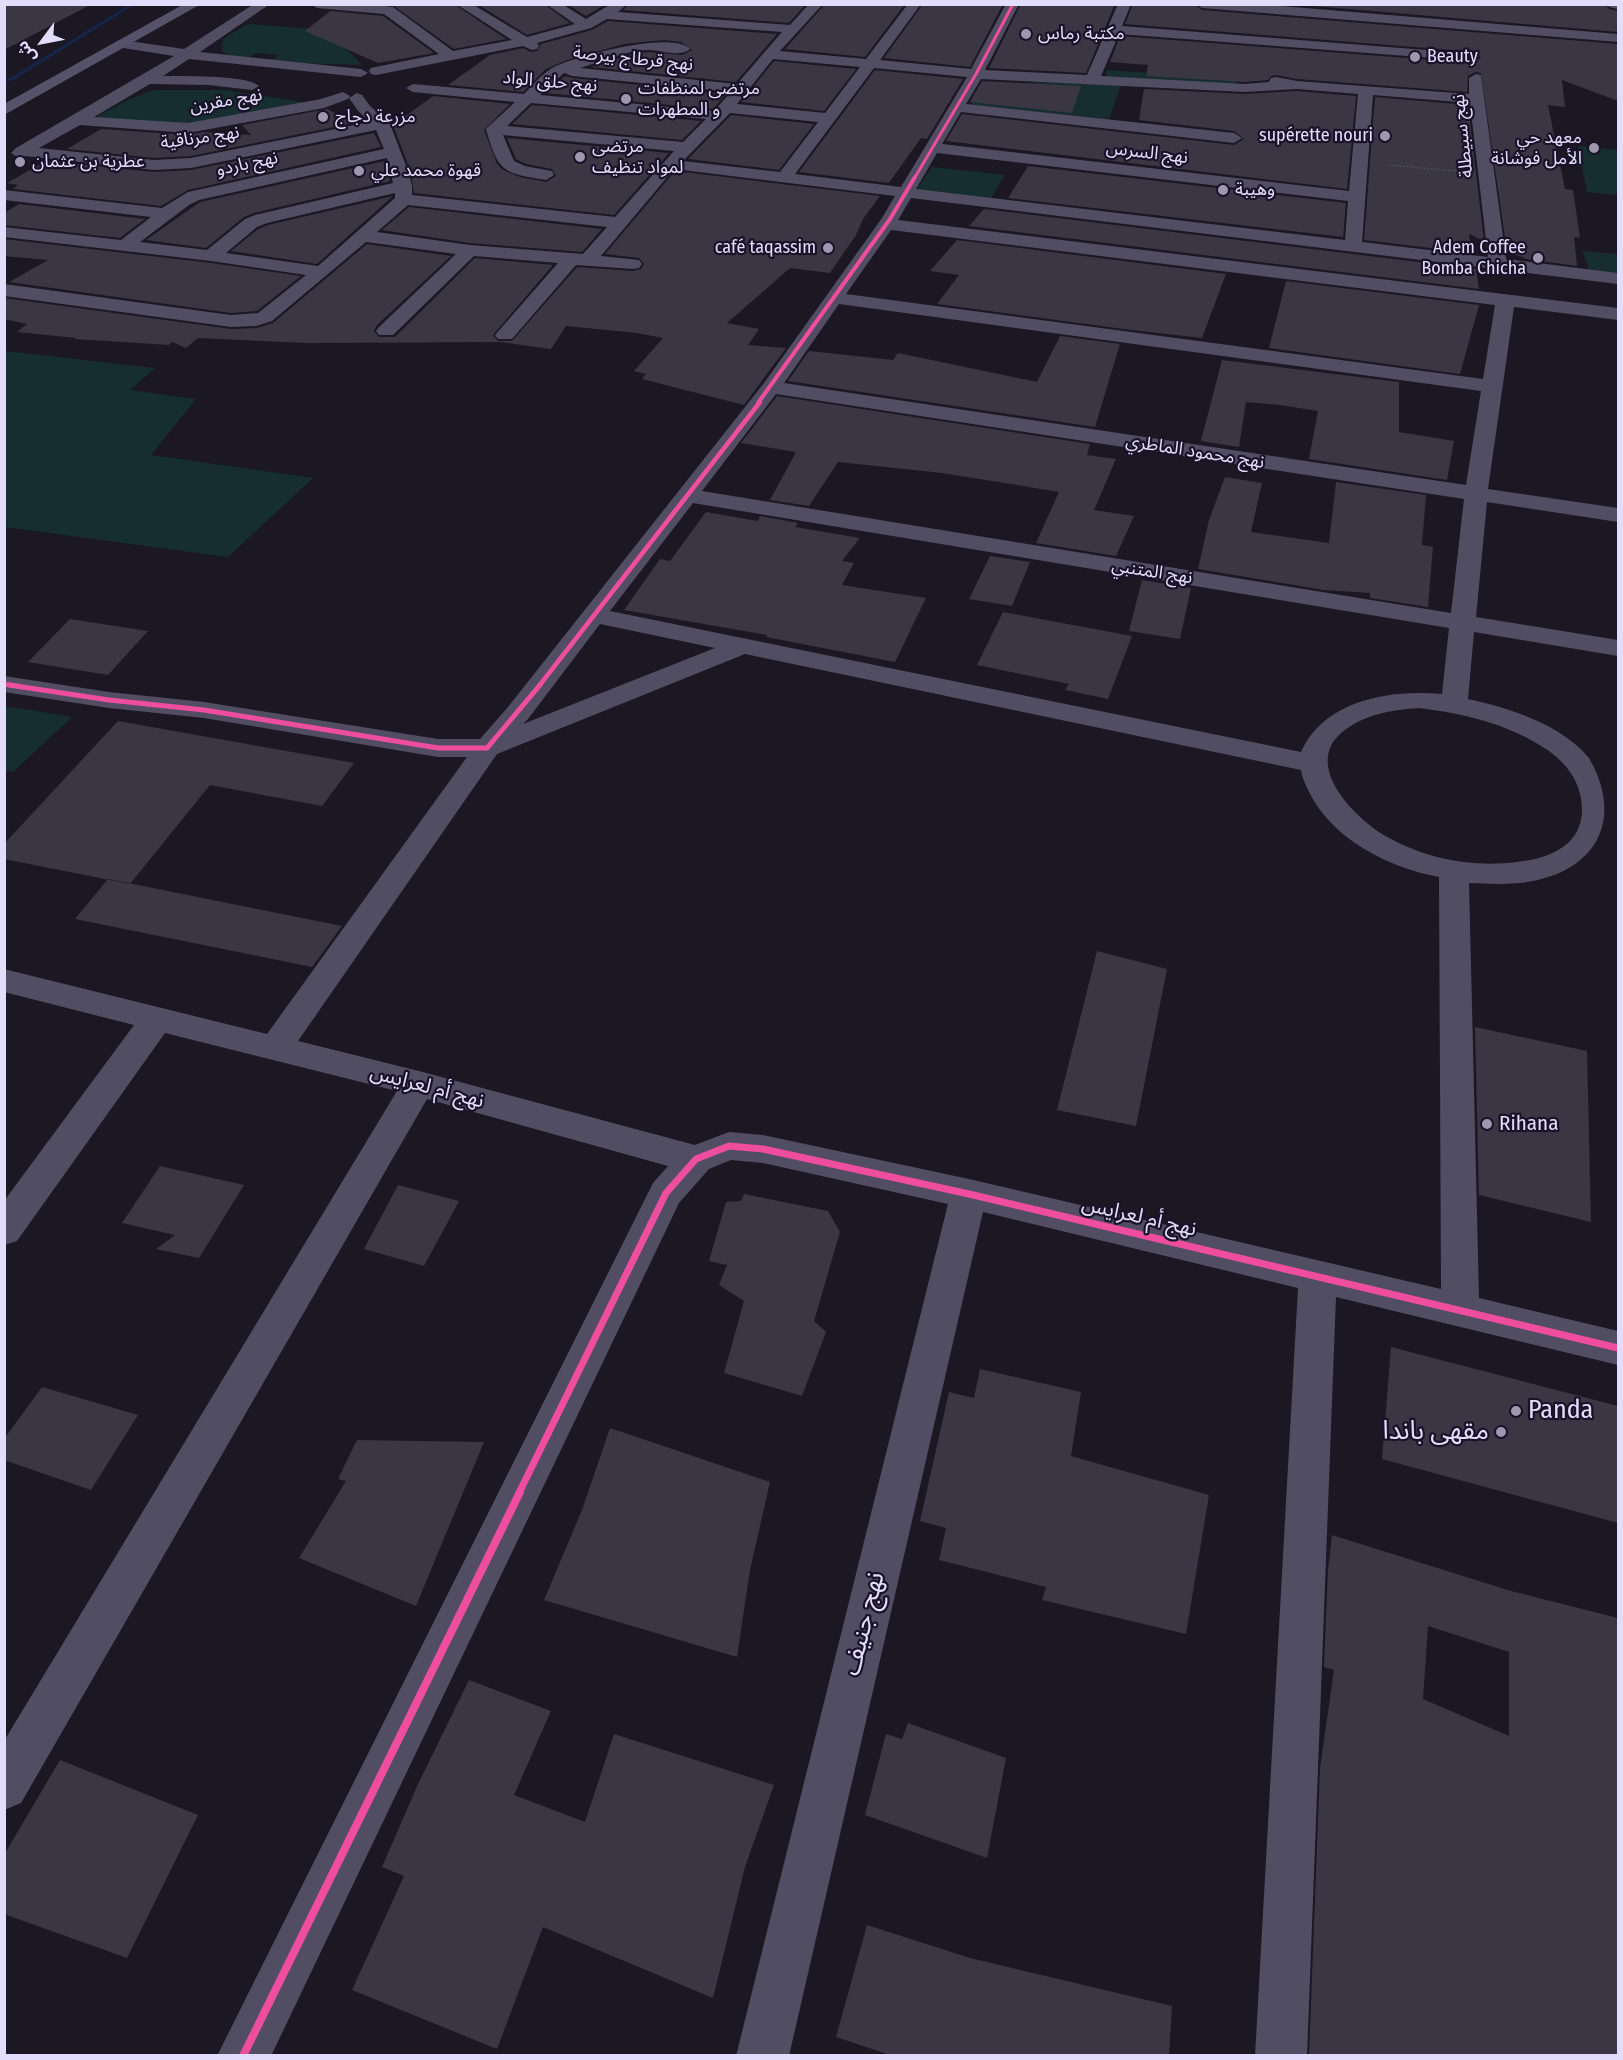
<!DOCTYPE html>
<meta charset="utf-8">
<style>
body{margin:0}
#map{position:relative;width:1623px;height:2060px;overflow:hidden;background:#1b1823;font-family:"Fira Sans Condensed","Noto Sans Arabic",sans-serif}
canvas{display:block}
.frame{position:absolute;inset:0;border:6px solid #e3ddfc;pointer-events:none}
.north{position:absolute;left:12px;top:12px;width:60px;height:60px;-webkit-text-stroke:4px #181328;paint-order:stroke;rotate:238deg;font-size:16px;font-weight:700;line-height:24px;text-align:center;color:#e3ddfc}
.north::after{content:'';display:block;margin:auto;width:21px;height:27px;background:#e3ddfc;clip-path:polygon(50% 0,100% 100%,50% 72%,0 100%)}
</style>
<div id="map">
<canvas width="1623" height="2060"></canvas>
<div class="frame"></div>
<div class="north">ش</div>
</div>
<script>
const context = document.querySelector('canvas').getContext('2d');
context.lineJoin = 'round';
function fill(path, color) { context.fillStyle = color; context.fill(path, 'evenodd'); }
function strokePath(path, color, width, dash) { context.strokeStyle = color; context.lineWidth = width; context.lineCap = dash ? 'butt' : 'round'; context.setLineDash(dash || []); context.stroke(path); }
function label(font, color, halo, rows, align = 'center') {
  context.font = font + ' "Fira Sans Condensed","Noto Sans Arabic",sans-serif'; context.lineWidth = 4.5; context.setLineDash([]); context.textBaseline = 'middle'; context.strokeStyle = halo; context.fillStyle = color; for (const [text, x, y, turn = 0] of rows) {
    context.save(); context.translate(x, y); context.rotate((+turn || 0) * Math.PI / 180); context.textAlign = isNaN(turn) ? turn : align; if (halo) context.strokeText(text, 0, 0); context.fillText(text, 0, 0); context.restore();
  }
}
fill(new Path2D(`
 M247,24L328,30C335,44 352,52 362,65L269,62L279,55L256,53L244,60L222,52L223,39Z
 M1106,70L1238,79L1235,86L1107,79Z
 M1045,82L1121,85L1109,119L971,105L975,91L1004,85Z
 M154,90H225L309,103L189,125L94,118L130,99Z
 M1578,146L1618,150V195L1587,192Z
 M932,167L1005,175L990,200L915,192Z
 M1582,251L1618,254V273L1589,270Z
 M5,351L155,368L130,390L196,399L151,455L313,478L228,557L5,527Z
 M5,706L72,717L13,772L5,771Z`), '#172e30');
fill(new Path2D(`
 M130,4H136L14,80L4,82V79L10,78Z`), '#152447');
fill(new Path2D(`
 M4,4H92L4,50Z
 M391,4H454L506,39L454,49Z
 M477,4H544L570,23L527,35Z
 M567,4H606L586,16Z
 M629,4H806L789,23L623,10Z
 M825,4H905L865,57L785,49Z
 M923,4H1003L970,67L884,58Z
 M1021,4H1115L1086,73L989,68Z
 M1133,4H1194L1202,10L1618,44V101L1562,80L1565,107L1548,105L1565,189L1573,190L1580,238L1574,237L1577,266L1526,259L1507,251L1481,73L1475,72L1468,76L1467,92L1297,79L1276,75L1271,76L1268,80L1245,82L1146,76L1148,65L1110,62L1120,36L1472,63L1481,58L1477,52L1125,24Z
 M1290,4L1606,5L1609,9L1618,11V32Z
 M330,11L383,16L434,53L378,63L305,31Z
 M608,21L777,34L736,82L591,67L632,54L649,52L682,55L692,50L681,42L664,40L624,44L567,60L546,69L523,92L448,85L490,55L523,48L531,52L537,51L541,44L592,30Z
 M774,61L856,69L824,111L741,102Z
 M875,70L963,79L927,139L921,138L889,183L799,172Z
 M565,76L572,78L726,94L713,109L545,93Z
 M982,81L1081,86L1072,113L970,102Z
 M1144,89L1245,94L1297,91L1356,96L1347,189L946,141L962,114L1234,145L1244,139L1234,131L1139,120Z
 M433,96L510,104L484,130L497,164L503,170L520,177L546,182L556,176L552,169L526,164L516,159L507,138L669,153L614,215L414,193L410,170L393,125Z
 M1375,97L1468,105L1484,241L1469,234L1472,253L1364,240Z
 M532,105L701,121L682,140L512,124Z
 M327,109L354,123L191,156L154,158L67,149L101,129L188,135L204,132L251,135L242,125Z
 M731,115L814,124L779,170L688,159Z
 M374,133L381,147L188,190L161,206L13,189L18,185L7,183L46,161L154,172L191,170Z
 M385,161L390,181L254,213L244,217L206,248L146,240L200,202Z
 M1028,166L1346,203L1343,237L1008,198Z
 M675,171L880,196L863,219L856,235L830,273L790,268L727,323L759,329L748,345L786,348L744,405L642,379L646,374L634,371L663,338L637,333L566,326L551,349L500,342L306,343L198,338L186,348L172,342L169,345L74,339L76,338L17,332L27,324L4,319V298L231,329L257,328L273,323L367,244L451,256L377,325L374,331L379,337H395L475,258L553,265L493,335L498,341H512L577,267L633,271L641,269L644,264L639,258L605,254Z
 M393,196L317,264L231,251L258,229L268,225Z
 M19,204L145,219L120,238L4,225V213Z
 M409,207L602,229L582,252L470,243L382,230Z
 M984,209L1476,269L1479,289L969,226Z
 M4,239L211,263L301,276L257,311L231,313L9,282L48,260L4,256Z
 M957,240L1226,274L1202,338L1131,330L937,304L959,275L930,271Z
 M1286,281L1479,305L1460,374L1269,348Z
 M1060,336L1120,344L1095,427L788,381L809,351L893,360L898,353L1037,382Z
 M1222,360L1399,382V432L1454,441L1447,480L1309,459L1318,411L1280,405L1246,402L1239,447L1201,441Z
 M777,396L1090,444L1087,455L1116,459L1094,510L1134,516L1116,556L1036,543L1059,492L1017,485L942,473L838,462L809,506L770,500L796,452L741,443Z
 M1225,477L1262,483L1251,532L1329,543L1336,482L1426,495L1422,545L1433,547L1428,607L1370,598V593L1324,590L1198,569L1209,520Z
 M706,512L758,521L760,516L798,523L795,527L860,538L842,561L854,563L842,585L926,598L895,662L766,637L767,635L624,610L660,559L670,561Z
 M990,556L1030,562L1012,606L969,599Z
 M1142,580L1191,588L1180,639L1129,631Z
 M1003,612L1132,636L1108,699L1065,690L1069,684L977,665Z
 M70,619L148,631L108,675L28,662Z
 M118,721L354,763L322,806L210,785L130,884L4,859V844Z
 M108,879L342,926L312,967L75,919Z
 M1097,951L1167,969L1136,1126L1057,1110Z
 M1475,1027L1587,1051L1591,1222L1479,1195Z
 M160,1166L244,1185L199,1258L156,1249L175,1235L122,1223Z
 M398,1185L459,1201L424,1266L364,1249Z
 M744,1194L828,1211L840,1232L814,1321L826,1332L802,1396L724,1373L744,1301L719,1285L727,1265L709,1261L726,1202L741,1201Z
 M1391,1347L1618,1406V1523L1382,1459Z
 M980,1369L1081,1392L1071,1456L1209,1495L1186,1634L1042,1600L1046,1587L939,1560L946,1528L920,1521L949,1392L974,1398Z
 M42,1387L138,1415L91,1490L4,1460V1439Z
 M610,1428L770,1482L750,1570L737,1657L544,1600L582,1510Z
 M357,1440L484,1442L416,1606L299,1558L346,1481L338,1479Z
 M1332,1535L1511,1591L1618,1618V2055H1309L1320,1768L1334,1670L1324,1667L1328,1570ZM1428,1626L1509,1652V1736L1423,1699Z
 M469,1680L551,1711L514,1795L585,1822L614,1734L774,1785L745,1867L713,1998L543,1927L497,2049L352,1990L404,1876L382,1867L418,1784Z
 M908,1723L1006,1758L987,1858L865,1815L886,1734L902,1739Z
 M60,1760L198,1815L127,1958L4,1914V1855Z
 M867,1925L970,1958L1172,2006L1169,2055H890L836,2037Z`), '#3a3644');
strokePath(new Path2D(`
 M1389,165L1456,171`), '#4b5563', 1.5, [1.5, 2]);
fill(new Path2D(`
 M254,4H270L200,52L361,69L368,73L361,77L189,59L163,76C181,76 249,75 259,86L252,90L209,85L150,84L94,117L188,123L321,99L343,92L350,96L348,99L324,108L188,133L80,125L39,148L154,160L191,158L370,122L359,112L349,98L357,93L362,95L370,106L390,124L408,171L412,186V195L615,217L674,151L503,135L514,161L525,166L552,171L554,175L546,180C503,173 498,172 486,129L515,102L413,92L406,88L413,84L524,94C533,85 544,71 556,66C578,56 672,30 690,49C681,58 661,50 649,50C627,50 601,62 580,68L737,84L782,32L607,19L591,28L537,43L539,46L537,49L532,50L523,46L376,75L371,74L369,71L371,68L439,54L384,14L317,8L311,4H370L393,7L453,51L512,40L456,4H472L527,37L575,24L546,4H562L586,19L611,4H627L618,12L790,25L809,4H823L780,51L866,59L908,4H921L880,60L971,69L1006,4H1019L985,70L1087,75L1118,4H1131L1122,26L1477,54L1479,57L1472,61L1119,34L1101,76L1245,84L1269,82L1271,78L1276,77L1297,81L1469,94V78L1476,74L1481,75L1506,259L1618,273V284L911,198L898,220L1618,308V320L1514,307L1488,489L1618,508V522L1487,502L1476,617L1618,640V656L1474,632L1468,699C1509,708 1561,724 1589,758C1623,817 1599,868 1533,881C1512,885 1491,884 1469,883L1479,1298L1618,1331V1365L1336,1297L1307,2056H1255L1298,1288L983,1212L789,2056H736L948,1204L763,1163L731,1160L709,1169L679,1203L271,2056H217L648,1193L653,1183L668,1166L427,1099L21,1803L4,1810V1741L397,1091L165,1033L17,1241L4,1245V1201L134,1025L4,992V969L267,1034L467,757H438L204,718L109,708L4,692V676L109,692L204,702L438,739H480L508,707L764,383L882,218L895,196L674,169L601,256L639,260L642,264L639,268L633,269L576,265L512,339H498L495,335L558,263L474,256L393,335H379L376,331L379,327L456,254L366,242L272,321L256,326L231,327L4,296V284L231,315L258,313L306,275L211,261L4,237V227L121,240L151,217L4,200V190L162,208L188,192L384,149L376,130L191,168L154,170L25,156L19,158L11,153L16,148L174,56L117,47L115,44L117,41L122,40L184,49ZM773,59L860,67L825,113L737,104ZM874,68L967,77L901,187L795,174ZM564,73L572,76L731,92L714,111L540,95ZM981,79L1245,92L1297,89L1358,94L1349,191L942,144L961,112L1234,143L1242,138L1234,133L966,104ZM1373,95L1470,103L1488,257L1362,242ZM531,103L706,119L683,142L507,126ZM730,113L818,122L780,172L683,161ZM937,153L1348,201L1345,240L916,189ZM387,158L393,183L255,215L245,219L207,250L140,242L189,205L199,200ZM395,193V198L318,266L226,253L257,227L267,223ZM408,205L607,227L583,254L470,245L377,232ZM891,230L1495,305L1483,379L846,294ZM839,304L1481,391L1466,485L784,383ZM776,394L1464,499L1451,613L702,491ZM693,503L1449,628L1442,694C1390,689 1324,700 1301,752L610,611ZM600,624L715,648L523,724L528,719ZM745,654L1301,770C1302,778 1306,785 1309,792C1332,839 1389,868 1439,877L1441,1289L969,1179L763,1135L729,1132L695,1145L419,1071L298,1041L497,754ZM1418,708C1463,713 1508,724 1546,749C1564,761 1578,778 1581,799C1588,842 1554,858 1517,862C1471,868 1422,858 1382,834C1351,814 1301,762 1345,730C1366,714 1393,710 1418,708Z
 M1196,4H1257L1618,34V42L1202,8Z`), '#514e63');
fill(new Path2D(`
 M184,4H201L4,115V104Z
 M1608,4H1618V9L1609,7Z`), '#555269');
strokePath(new Path2D(`
 M914,179L976,74L1013,4`), '#ef4d9e', 3);
strokePath(new Path2D(`
 M758,403L890,219L915,177`), '#ef4d9e', 4);
strokePath(new Path2D(`
 M4,684L19,686
 M539,686L760,402`), '#ef4d9e', 4.5);
strokePath(new Path2D(`
 M9,685L109,700L204,710L438,748H487L540,685`), '#ef4d9e', 5);
strokePath(new Path2D(`
 M519,1493L666,1193L696,1159L729,1146L763,1149L969,1194L1618,1348`), '#ef4d9e', 7);
strokePath(new Path2D(`
 M243,2056L520,1492`), '#ef4d9e', 8);
for (const [x, y, r, color] of [
 [1026,34,6,"#9d98b0"],
 [1415,57,6,"#9d98b0"],
 [626,99,6,"#9d98b0"],
 [323,117,6,"#9d98b0"],
 [1385,136,6,"#9d98b0"],
 [1594,148,6,"#9d98b0"],
 [580,157,6,"#9d98b0"],
 [20,162,6,"#9d98b0"],
 [359,171,6,"#9d98b0"],
 [1223,190,6,"#9d98b0"],
 [828,248,6,"#9d98b0"],
 [1538,258,6,"#9d98b0"],
 [1487,1124,6,"#9d98b0"],
 [1516,1411,6,"#9d98b0"],
 [1501,1432,6,"#9d98b0"]
]) { const dot = new Path2D(); dot.arc(x, y, r, 0, 2 * Math.PI); context.fillStyle = color; context.fill(dot); strokePath(dot, '#181328', 2); }
label('18px', '#e3ddfc', '#181328', [
 ["مكتبة رماس",1038,34],
 ["Beauty",1427,57],
 ["مرتضى لمنظفات",638,89],
 ["و المطهرات",638,110],
 ["مزرعة دجاج",335,117],
 ["supérette nouri",1373,136,"right"],
 ["معهد حي",1582,138,"right"],
 ["الأمل فوشانة",1582,159,"right"],
 ["مرتضى",592,147],
 ["لمواد تنظيف",592,168],
 ["عطرية بن عثمان",32,162],
 ["قهوة محمد علي",371,171],
 ["وهيبة",1235,190],
 ["café taqassim",816,248,"right"],
 ["Adem Coffee",1526,248,"right"],
 ["Bomba Chicha",1526,269,"right"]
], 'left');
label('18px', '#e3ddfc', '#181328', [
 ["نهج قرطاج بيرصة",633,59,6],
 ["نهج حلق الواد",550,82,5],
 ["نهج مقرين",226,101,-10],
 ["نهج سبيطلة",1463,136,-96],
 ["نهج مرناقية",200,138,-8],
 ["نهج السرس",1147,153,7],
 ["نهج باردو",247,164,-12],
 ["نهج محمود الماطري",1195,452,9],
 ["نهج المتنبي",1152,572,9]
]);
label('21px', '#e3ddfc', '#181328', [
 ["نهج أم لعرايس",427,1087,15],
 ["نهج أم لعرايس",1139,1217,13]
]);
label('21px', '#e3ddfc', '#181328', [
 ["Rihana",1499,1124]
], 'left');
label('26px', '#e3ddfc', '#181328', [
 ["Panda",1528,1411],
 ["مقهى باندا",1489,1432,"right"]
], 'left');
label('26px', '#e3ddfc', '#181328', [
 ["نهج جنيف",864,1624,-76]
]);
</script>
